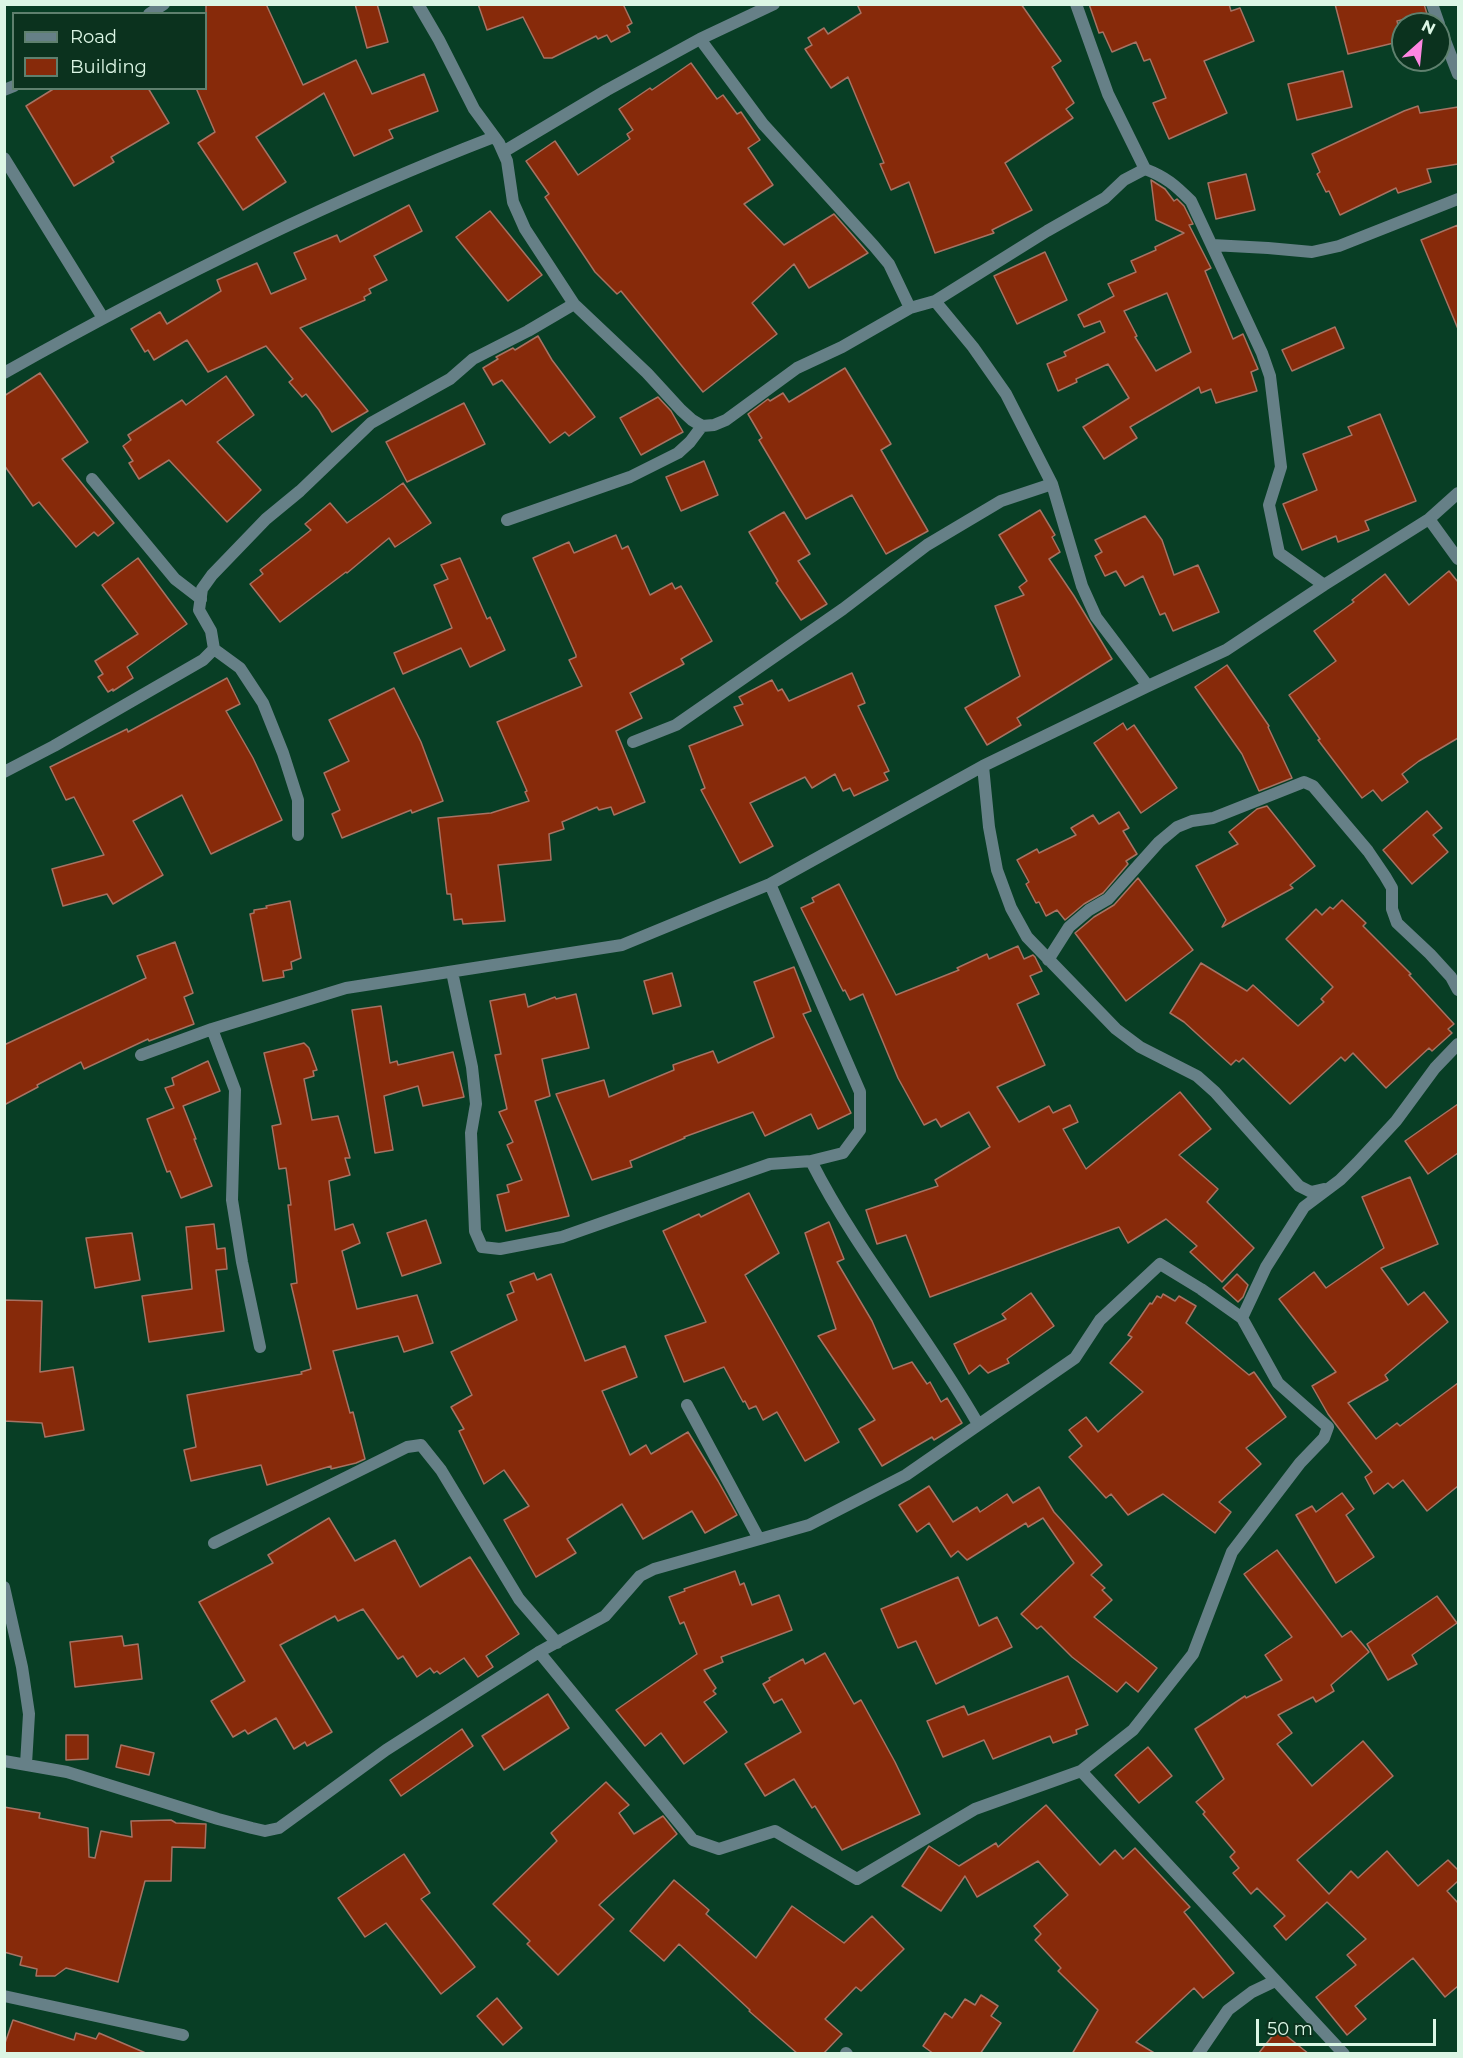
<!DOCTYPE html>
<style>
body{margin:0}
#map{position:relative;width:1463px;height:2058px;overflow:hidden;background:#083e25;font-family:Montserrat,sans-serif}
canvas{display:block}
.frame{position:absolute;inset:0;border:6px solid #dcf6e5;pointer-events:none}
.legend{position:absolute;left:12px;top:12px;width:195px;height:78px;box-sizing:border-box;background:#0b321e;border:2px solid #5f806e;margin:0;padding:8px 10px;list-style:none;font-size:18px;color:#dcf6e5}
.legend li{display:flex;align-items:center;gap:12px;height:30px}
.legend b{width:30px;border:2px solid #5f806e}
.north{position:absolute;left:1391px;top:12px;width:60px;height:60px;box-sizing:border-box;background:#0b321e;border:2px solid #5f806e;border-radius:50%;rotate:27deg;font-size:16px;font-weight:700;line-height:24px;text-align:center;color:#dcf6e5}
.north::after{content:'';display:block;margin:auto;width:21px;height:27px;background:#fe86e1;clip-path:polygon(50% 0,100% 100%,50% 72%,0 100%)}
.scale{position:absolute;left:1256px;top:2019px;width:180px;height:27px;box-sizing:border-box;border:3px solid #dcf6e5;border-top:0;padding-left:8px;font-size:18px;line-height:21px;white-space:nowrap;color:#dcf6e5;-webkit-text-stroke:4px #0b321e;paint-order:stroke}
</style>
<div id="map">
<canvas width="1463" height="2058"></canvas>
<div class="frame"></div>
<ul class="legend">
<li><b style="height:8px;background:#668087"></b>Road</li>
<li><b style="height:16px;background:#872a0a"></b>Building</li>
</ul>
<div class="north">N</div>
<div class="scale">50 m</div>
</div>
<script>
const context = document.querySelector('canvas').getContext('2d');
context.lineJoin = 'round';
function fill(path, color) { context.fillStyle = color; context.fill(path, 'evenodd'); }
function strokePath(path, color, width, dash) { context.strokeStyle = color; context.lineWidth = width; context.lineCap = dash ? 'butt' : 'round'; context.setLineDash(dash || []); context.stroke(path); }
const building = new Path2D(`
 M206,4H266L303,85L356,60L372,94L424,74L438,111L389,130L393,138L354,156L324,93L256,137L286,182L243,210L198,143L215,132L196,88H206Z
 M355,4H377L388,42L367,48Z
 M478,4H623L632,23L627,26L630,32L611,42L607,35L598,39L596,36L552,58H544L523,17L487,30Z
 M857,4H1021L1061,61L1052,67L1074,103L1066,109L1073,118L1005,163L1032,210L992,230L994,233L935,253L909,182L891,190L880,164L884,163L848,77L831,88L805,49L812,45L808,38L824,28L828,34L861,13Z
 M1089,4H1229L1231,11L1240,8L1254,41L1204,61L1227,113L1169,139L1153,103L1166,98L1150,59L1144,61L1136,42L1112,52L1103,32L1099,33Z
 M1335,4H1424L1427,14L1397,21L1402,41L1348,54Z
 M691,63L717,99L723,95L737,114L741,112L760,140L748,148L773,185L744,204L784,245L834,214L868,253L809,288L794,264L752,303L777,334L703,392L621,291L617,294L595,272L545,197L549,194L526,161L555,141L578,175L630,139L627,134L633,130L619,109L650,88L652,90Z
 M1343,71L1352,107L1297,120L1288,84Z
 M55,88H148L169,123L111,157L114,162L74,186L26,106Z
 M1418,106L1420,113L1458,107V164L1427,169L1431,182L1398,193L1396,188L1340,215L1329,191L1326,192L1317,174L1320,172L1312,154L1404,111Z
 M1246,174L1255,210L1216,219L1208,183Z
 M1151,180L1165,189L1174,201L1177,199L1184,206L1193,224L1189,225L1211,268L1205,271L1233,339L1243,334L1258,369L1251,372L1257,391L1216,403L1211,389L1201,393L1199,387L1130,427L1137,438L1104,459L1083,427L1129,398L1108,364L1076,379L1077,382L1058,391L1047,364L1066,356L1064,352L1105,332L1100,321L1084,327L1078,315L1114,296L1108,284L1136,272L1131,261L1156,250L1155,247L1184,233L1156,220ZM1167,293L1191,352L1156,371L1135,337L1137,336L1124,311Z
 M409,205L422,231L374,256L387,280L369,289L371,293L364,297L365,300L300,328L368,411L332,432L319,410L306,394L302,397L289,382L293,379L266,346L208,372L187,340L154,360L148,350L145,352L131,329L160,312L167,324L221,291L217,280L257,263L271,294L306,279L294,253L337,235L340,242Z
 M490,211L542,275L508,301L456,237Z
 M1458,225V329L1421,240Z
 M1045,252L1067,300L1017,324L994,276Z
 M1335,327L1344,348L1292,371L1282,350Z
 M538,336L552,360L595,417L569,436L565,432L550,443L502,380L493,385L483,368L498,359L496,357L513,348L515,350Z
 M845,368L891,444L881,450L928,531L886,554L852,495L806,519L759,440L762,438L748,414L768,399L770,401L783,393L789,402Z
 M40,373L88,442L62,459L114,523L98,536L94,532L76,547L39,502L33,506L4,465V396Z
 M226,376L254,415L217,442L261,490L227,522L169,460L139,479L129,463L133,461L123,446L131,440L128,435L182,400L186,405Z
 M658,397L671,411L683,432L641,455L620,418Z
 M464,403L485,444L407,482L386,442Z
 M1380,414L1416,501L1365,521L1369,530L1338,542L1336,536L1302,550L1283,504L1317,490L1303,454L1352,435L1348,427Z
 M704,461L718,495L681,511L666,477Z
 M403,483L431,523L395,547L389,538L347,573L346,572L280,622L250,584L263,574L260,570L311,530L305,524L330,503L347,523Z
 M1040,510L1055,535L1052,537L1060,552L1049,559L1074,596L1112,659L1017,718L1021,725L987,745L965,708L1020,676L995,606L1024,595L1019,587L1027,581L999,535Z
 M784,512L810,554L798,561L827,604L801,620L776,583L778,581L749,532Z
 M1145,516L1162,540L1174,575L1198,565L1219,612L1173,631L1165,613L1160,615L1143,576L1125,586L1116,571L1105,576L1095,556L1102,552L1095,540Z
 M616,535L622,549L628,546L650,595L672,583L675,589L681,586L712,641L681,659L684,664L630,693L642,718L616,731L645,802L614,815L611,807L599,810L597,807L562,822L564,829L549,834L551,860L498,865L505,921L463,924L462,919L454,920L451,894H447L438,818L491,813L529,801L525,792L527,791L497,722L582,686L569,660L576,657V655L533,558L569,542L574,553Z
 M138,558L187,624L127,667L133,678L113,691V689L108,692L98,677L103,674L95,661L138,634L102,585Z
 M460,558L487,619L490,617L505,650L470,667L461,648L403,674L394,653L452,628L434,585L448,579L441,565Z
 M1449,571L1458,582V738L1419,761L1402,774L1408,782L1382,801L1373,790L1362,798L1318,740L1320,739L1289,695L1336,661L1314,631L1354,602L1352,600L1385,574L1409,605Z
 M1227,665L1269,726L1268,727L1292,778L1259,791L1242,754L1195,687Z
 M852,673L865,703L858,706L889,771L884,773L888,780L854,796L850,788L843,791L835,774L812,788L805,777L750,803L773,846L740,863L701,790L705,788L689,746L743,725L734,707L743,704L739,697L772,680L778,691L782,689L789,701Z
 M227,678L240,704L226,711L253,758L282,820L211,854L182,795L133,821L163,875L113,904L107,894L63,906L52,869L104,855L74,797L66,800L50,767L127,729L128,732Z
 M394,688L421,742L443,801L412,813L411,810L342,838L332,814L340,810L324,773L349,761L329,720Z
 M1123,723L1127,730L1134,725L1177,788L1141,813L1094,743Z
 M1267,806L1315,866L1290,885L1293,888L1222,927L1226,920L1196,866L1238,844L1229,832L1257,809Z
 M1427,811L1442,828L1433,835L1448,852L1412,884L1383,850Z
 M1119,812L1129,828L1123,831L1137,854L1126,861L1128,864L1103,893L1084,904L1065,920L1057,910L1046,916L1039,902L1036,903L1026,884L1029,882L1017,860L1037,849L1039,853L1076,835L1071,828L1093,815L1099,824Z
 M1138,878L1193,950L1126,1001L1075,933L1094,917L1114,905Z
 M839,884L896,995L959,970L957,968L987,954L989,959L1018,946L1024,959L1033,955L1035,957L1042,971L1030,976L1039,994L1017,1004L1045,1065L997,1087L1019,1122L1049,1106L1053,1113L1070,1105L1078,1122L1063,1129L1086,1169L1180,1092L1211,1129L1179,1155L1218,1189L1207,1202L1254,1248L1222,1282L1190,1252L1197,1246L1166,1219L1128,1243L1119,1227L930,1297L906,1235L877,1244L866,1210L938,1186L935,1180L990,1147L969,1112L941,1127L936,1119L924,1125L898,1078L863,994L850,1000L845,990L843,991L801,908L814,902L812,898Z
 M1342,900L1366,923L1363,926L1411,974L1409,975L1454,1024L1448,1029L1452,1033L1432,1051L1429,1048L1386,1088L1353,1053L1345,1061L1341,1057L1290,1104L1243,1058L1239,1062L1236,1060L1231,1065L1184,1022L1170,1013L1201,963L1247,991L1253,985L1298,1026L1324,1002L1321,999L1333,987L1286,939L1316,909L1322,915L1330,907L1333,909Z
 M290,901L301,958L291,962L292,969L283,971L284,977L263,981L250,914L254,913V910L267,908L266,906Z
 M175,942L193,993L184,997L194,1024L149,1041L148,1039L84,1069L81,1062L37,1085L38,1087L4,1105V1045L146,978L137,956Z
 M794,967L811,1011L803,1014L851,1113L818,1129L811,1114L765,1136L753,1112L684,1137L685,1138L630,1161L632,1167L592,1180L556,1094L604,1080L609,1097L674,1070L673,1065L713,1051L718,1063L774,1037L754,982Z
 M672,973L681,1006L653,1014L644,981Z
 M525,994L528,1007L555,997L556,999L576,994L589,1048L542,1059L550,1096L535,1101L569,1216L506,1231L497,1195L509,1192L507,1185L522,1180L507,1145L513,1142L499,1112L507,1109L495,1055L501,1054L490,1001Z
 M381,1006L390,1063L397,1061L398,1065L453,1052L464,1097L423,1106L418,1086L384,1096L393,1150L375,1153L352,1010Z
 M304,1043L309,1048L317,1070L313,1071L314,1076L304,1079L312,1120L338,1116L350,1158H345L350,1175L329,1181L335,1230L353,1224L360,1243L342,1251L357,1309L417,1295L433,1343L404,1352L398,1336L333,1351L350,1413L353,1412L365,1459L356,1463L331,1469V1466L267,1485L261,1465L191,1481L184,1450L196,1447L187,1395L302,1374L301,1372L311,1369L291,1284L297,1283L288,1205H291L286,1168L279,1169L272,1126L281,1124L264,1053Z
 M208,1061L220,1091L183,1106L196,1139H194L212,1186L181,1198L170,1171L167,1172L147,1119L174,1108L165,1088L174,1085L172,1078Z
 M1458,1104V1153L1428,1174L1405,1141Z
 M1410,1177L1438,1244L1381,1268L1408,1305L1424,1292L1448,1322L1385,1375L1388,1380L1348,1403L1376,1439L1397,1423L1400,1426L1458,1383V1486L1427,1511L1403,1480L1393,1488L1388,1483L1374,1494L1365,1477L1372,1472L1328,1414L1312,1386L1336,1372L1279,1299L1314,1272L1326,1288L1384,1248L1362,1197Z
 M749,1193L779,1253L745,1275L839,1442L805,1461L777,1412L763,1420L756,1406L749,1409L745,1401L743,1402L724,1367L684,1382L665,1336L706,1322L663,1231L699,1214L701,1217Z
 M426,1220L441,1263L402,1276L387,1233Z
 M829,1222L844,1259L837,1262L872,1321L893,1369L912,1362L927,1384L930,1382L941,1402L947,1398L962,1423L934,1440L932,1437L882,1466L859,1429L875,1420L818,1336L836,1329L805,1233Z
 M214,1224L217,1249L225,1248L227,1269L216,1270L224,1331L149,1342L142,1296L192,1289L186,1227Z
 M132,1233L140,1280L95,1288L86,1238Z
 M534,1273L537,1280L551,1274L585,1361L625,1346L637,1377L602,1391L630,1455L646,1445L651,1454L688,1432L718,1481L737,1515L705,1533L692,1511L643,1539L622,1504L567,1539L576,1553L536,1577L504,1520L529,1506L504,1470L484,1484L459,1431L464,1429L451,1407L472,1395L451,1352L517,1320L507,1295L514,1292L510,1282Z
 M1237,1274L1248,1285L1243,1297L1238,1302L1223,1288Z
 M1031,1293L1054,1326L1007,1359L1009,1363L988,1373L980,1365L969,1374L954,1344L1006,1319L1002,1314Z
 M1163,1294L1175,1301L1179,1296L1196,1306L1186,1323L1249,1375L1254,1372L1286,1417L1246,1448L1261,1464L1219,1502L1231,1512L1215,1533L1163,1494L1128,1515L1111,1494L1106,1498L1069,1457L1082,1446L1069,1430L1086,1417L1098,1432L1143,1392L1110,1363L1132,1337L1128,1335L1150,1303L1152,1304L1157,1296L1161,1298Z
 M4,1300L42,1301L40,1372L73,1367L84,1430L45,1437L42,1423L4,1421Z
 M929,1486L953,1522L977,1507L980,1512L1007,1494L1013,1503L1039,1487L1054,1512L1102,1565L1091,1575L1105,1588L1102,1590L1112,1600L1094,1617L1157,1668L1138,1692L1126,1682L1117,1692L1072,1657L1041,1626L1037,1629L1021,1614L1074,1563L1043,1518L1028,1527L1026,1523L967,1560L958,1551L951,1557L929,1523L917,1532L899,1505Z
 M1342,1493L1354,1509L1346,1515L1374,1557L1336,1583L1296,1515L1312,1506L1316,1512Z
 M329,1518L355,1561L395,1540L420,1587L470,1557L519,1634L486,1656L493,1667L478,1677L464,1658L440,1674L437,1671L434,1673L430,1668L417,1677L403,1656L398,1659L363,1609L338,1621L335,1616L280,1645L332,1732L307,1746L305,1742L294,1749L276,1718L248,1734L245,1730L233,1737L211,1701L245,1681L199,1602L273,1563L268,1555Z
 M1277,1550L1342,1637L1351,1631L1369,1652L1331,1685L1334,1691L1316,1702L1313,1697L1278,1715L1292,1733L1277,1744L1312,1786L1363,1741L1393,1776L1297,1860L1329,1894L1351,1871L1358,1878L1387,1851L1418,1886L1448,1860L1458,1870V1881L1447,1891L1458,1903V1986L1445,1997L1413,1958L1355,2006L1366,2019L1347,2035L1316,1997L1356,1965L1347,1955L1366,1939L1327,1902L1286,1940L1274,1926L1285,1916L1257,1888L1251,1894L1233,1873L1239,1868L1230,1857L1235,1852L1203,1814L1205,1812L1196,1802L1224,1779L1195,1729L1245,1696L1246,1698L1282,1680L1265,1655L1292,1637L1244,1574Z
 M735,1571L740,1585L744,1583L752,1605L779,1595L792,1630L721,1657L723,1662L704,1670L716,1688L713,1691L716,1694L704,1702L727,1732L684,1764L661,1733L645,1746L616,1710L697,1654L684,1622L680,1624L669,1597L685,1591L684,1589Z
 M958,1577L979,1626L997,1617L1012,1647L936,1684L916,1641L898,1648L881,1609Z
 M1437,1596L1457,1623L1412,1655L1417,1664L1388,1680L1367,1644Z
 M122,1636L124,1646L138,1644L142,1679L75,1687L70,1642Z
 M825,1653L854,1704L861,1700L895,1762L920,1814L842,1850L815,1806L812,1808L794,1779L765,1796L745,1764L801,1732L782,1699L774,1703L763,1684L770,1680L769,1678L803,1659L805,1664Z
 M1068,1676L1088,1725L1076,1730L1077,1734L1053,1743L1050,1736L993,1759L984,1740L943,1757L927,1721L964,1706L968,1715Z
 M548,1694L569,1728L504,1770L482,1736Z
 M462,1729L473,1746L401,1796L390,1780Z
 M66,1735H88V1759L66,1760Z
 M121,1745L154,1753L149,1775L116,1767Z
 M1148,1747L1172,1776L1139,1803L1115,1775Z
 M606,1782L629,1805L619,1813L634,1834L663,1816L677,1834L599,1905L614,1919L558,1975L527,1944L530,1941L493,1904L557,1841L551,1833Z
 M1046,1805L1100,1865L1115,1850L1123,1859L1135,1848L1190,1907L1184,1912L1234,1973L1203,1998L1194,1988L1136,2042L1156,2054H1072L1098,2010L1058,1971L1061,1968L1035,1940L1041,1934L1034,1926L1068,1895L1038,1861L977,1897L965,1876L941,1911L902,1886L929,1846L959,1866L996,1843L998,1847Z
 M4,1807L40,1813L39,1818L88,1828L89,1857L95,1858L101,1831L132,1837L131,1821L171,1820L176,1823L206,1824L205,1848L172,1847L171,1881H145L118,1982L66,1968L55,1976H36L37,1969L20,1965L22,1957L4,1952Z
 M404,1854L430,1893L421,1899L475,1967L441,1994L386,1923L365,1937L338,1898Z
 M674,1880L709,1910L706,1914L756,1958L792,1906L844,1943L872,1916L904,1949L861,1991L856,1987L825,2019L842,2034L823,2054H798L749,2011L750,2010L679,1944L664,1961L630,1931Z
 M981,1995L998,2006L991,2016L1001,2023L980,2054H934L923,2046L945,2013L952,2018L965,1999L975,2005Z
 M497,1998L522,2028L503,2045L477,2016Z
 M13,2020L74,2040L76,2033L96,2039L99,2033L148,2054H4V2046Z
 M1278,2029L1309,2054H1258Z`);
fill(building, '#872a0a');
strokePath(building, '#a77263', 1.5);
strokePath(new Path2D(`
 M92,479L175,579L201,599`), '#668087', 12);
strokePath(new Path2D(`
 M418,4L439,40L474,109L499,143L507,161L513,202L525,229L574,304L647,373L681,410L692,420L702,426L690,442L678,453L630,477L507,520
 M1076,4L1108,94L1145,169C1166,177 1175,185 1191,201L1262,353L1270,376L1281,467L1269,505L1279,553L1324,585
 M1432,4L1439,24
 M149,14L164,4
 M1439,25L1458,74
 M700,39L763,124L874,246L889,264L910,308
 M4,90L14,86
 M503,152L607,90L700,39L774,4
 M4,158L103,318
 M1212,245L1268,248L1312,252L1339,246L1458,199
 M935,301L973,347L1006,394L1052,484L1082,586L1096,617L1148,686
 M4,373C162,284 325,202 494,137
 M702,426L714,425L726,420L797,368L842,347L910,308L935,301L1047,231L1105,198L1124,180L1145,169
 M1429,519L1458,559
 M214,649L240,668L263,703L283,753L298,800V835
 M633,742L676,725L843,609L927,545L1001,501L1052,484
 M983,766L989,827L997,870L1011,908L1027,937L1116,1029L1140,1047L1197,1076L1215,1092L1299,1186L1311,1192L1324,1189
 M4,772L54,746L203,660L214,649L211,631L199,610L202,589L212,575L266,519L300,491L371,423L450,379L473,359L528,331L574,304
 M1048,960L1069,927L1089,910L1108,899L1159,842L1177,827L1192,821L1213,818L1304,782L1313,786L1368,851L1385,876L1392,888V909L1397,923L1430,954L1451,977L1458,990
 M452,972L472,1067L476,1104L471,1133L475,1231L482,1247L500,1249L562,1237L770,1164L811,1161L843,1153L860,1130V1092L770,884
 M212,1029L235,1090L232,1200L242,1262L260,1347
 M141,1055L212,1029L346,988L622,945L770,884L983,766L1148,686L1226,650L1324,585L1429,519L1458,493
 M811,1161C858,1254 927,1334 978,1424
 M687,1405L759,1539
 M214,1543L407,1447L421,1445L441,1470L519,1599L557,1643
 M4,1587L22,1667L29,1714L26,1764
 M539,1652L693,1840L719,1849L775,1831L857,1879L975,1809L1081,1771L1344,2054
 M4,1761L67,1772L218,1819L252,1828L265,1831L279,1828L386,1750L539,1652L605,1616L640,1576L654,1569L809,1525L906,1475L1075,1358L1100,1320L1160,1264L1201,1289L1242,1318
 M1081,1771L1133,1730L1193,1654L1232,1552L1300,1463L1324,1438L1328,1427L1278,1383L1242,1318L1266,1267L1304,1207L1340,1180L1357,1163L1396,1121L1435,1068L1458,1044
 M4,1996L183,2035
 M846,2053L847,2054
 M1198,2054L1228,2010L1252,1992L1275,1981`), '#668087', 12);
</script>
